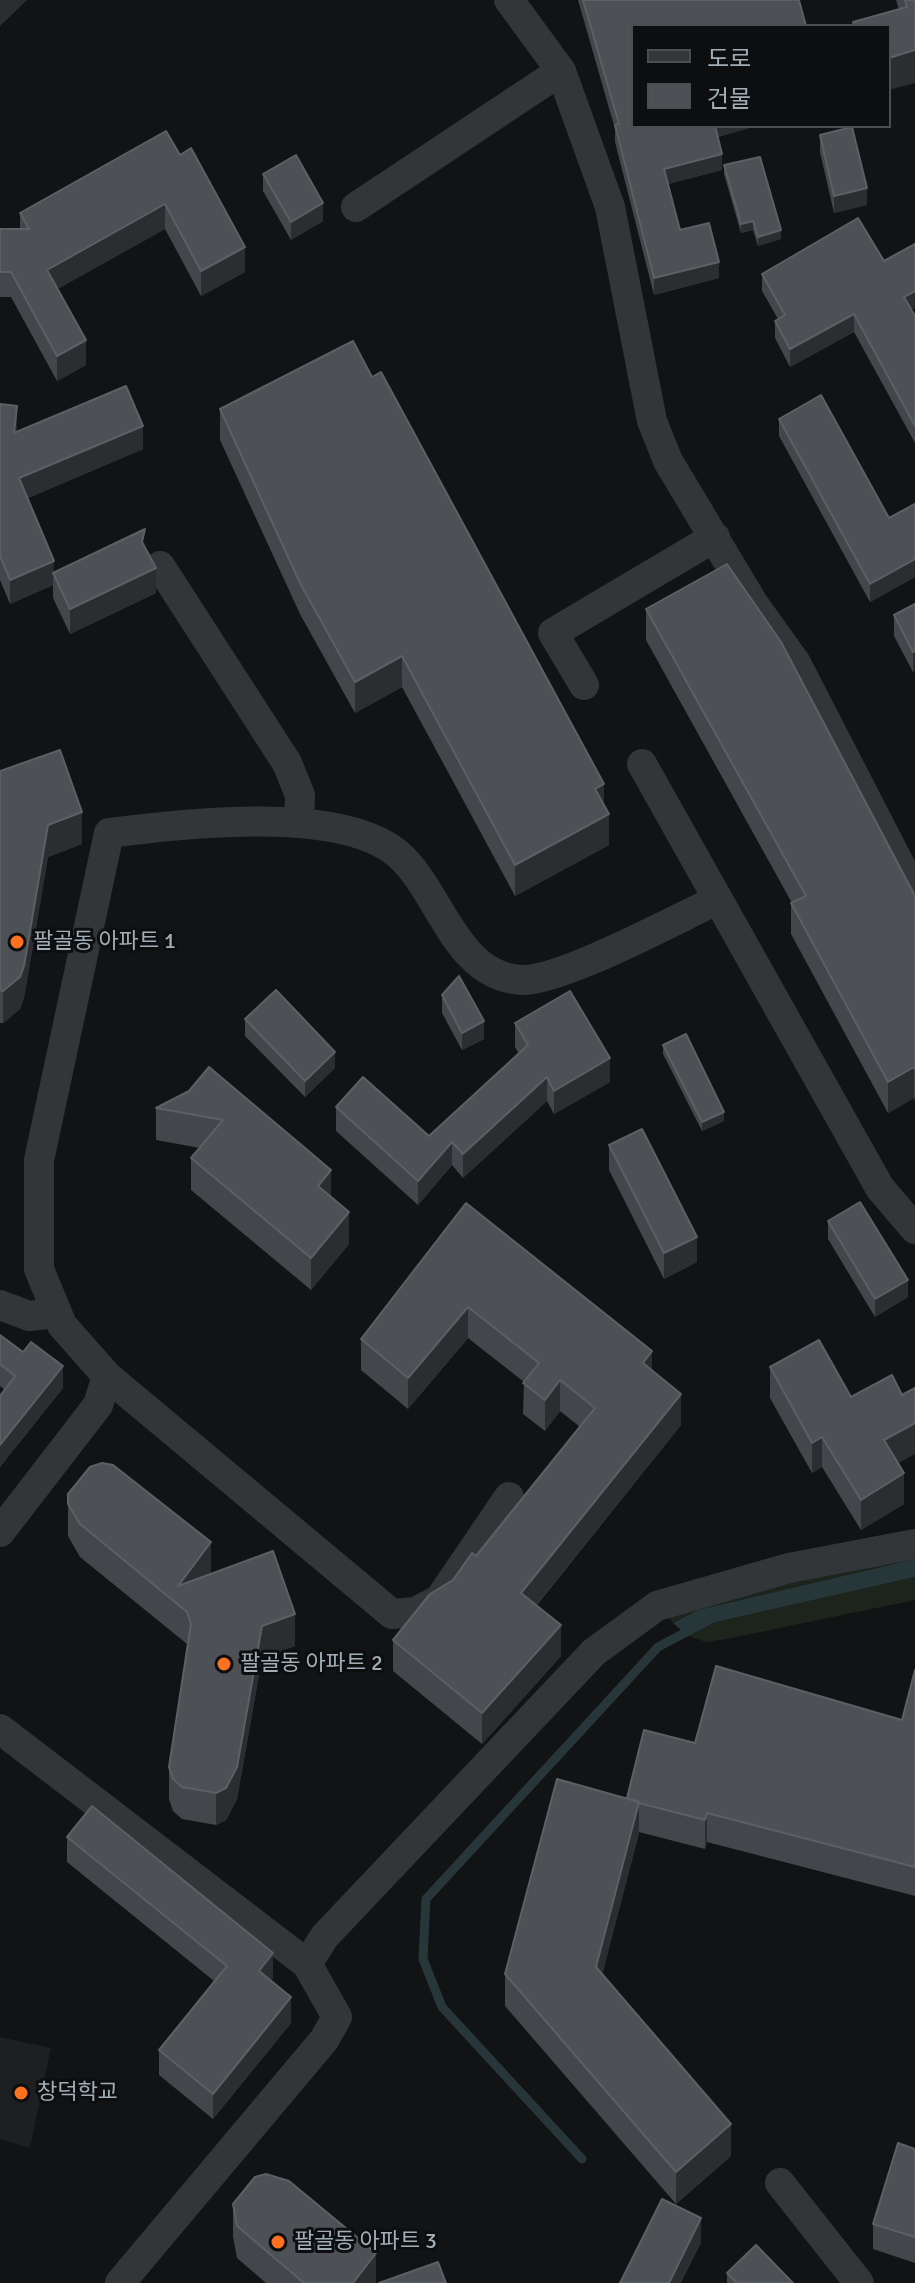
<!DOCTYPE html>
<meta charset="utf-8">
<style>
body{margin:0}
#map{position:relative;width:915px;height:2283px;overflow:hidden;background:#121314;font-family:Signika,"Noto Sans KR",sans-serif}
canvas{display:block}
.legend{position:absolute;left:631px;top:24px;width:260px;height:104px;box-sizing:border-box;background:#0d0e0f;border:2px solid #494e52;margin:0;padding:10px 14px;list-style:none;font-size:24px;color:#a2aeb6}
.legend li{display:flex;align-items:center;gap:16px;height:40px}
.legend b{width:40px;border:2px solid #494e52}
</style>
<div id="map">
<canvas width="915" height="2283"></canvas>
<ul class="legend">
<li><b style="height:10px;background:#333639"></b>도로</li>
<li><b style="height:22px;background:#4d5156"></b>건물</li>
</ul>
</div>
<script>
const context = document.querySelector('canvas').getContext('2d');
context.lineJoin = 'round';
function fill(path, color) { context.fillStyle = color; context.fill(path, 'evenodd'); }
function strokePath(path, color, width, dash) { context.strokeStyle = color; context.lineWidth = width; context.lineCap = dash ? 'butt' : 'round'; context.setLineDash(dash || []); context.stroke(path); }
function label(font, color, halo, rows, align = 'center') {
  context.font = font + ' Signika,"Noto Sans KR",sans-serif'; context.lineWidth = 6; context.setLineDash([]); context.textBaseline = 'middle'; context.strokeStyle = halo; context.fillStyle = color; for (const [text, x, y, turn = 0] of rows) {
    context.save(); context.translate(x, y); context.rotate((+turn || 0) * Math.PI / 180); context.textAlign = isNaN(turn) ? turn : align; if (halo) context.strokeText(text, 0, 0); context.fillText(text, 0, 0); context.restore();
  }
}
fill(new Path2D(`
 M0,2037L51,2048L30,2148L0,2139Z`), '#1e1f21');
fill(new Path2D(`
 M915,1559L698,1610L673,1623L664,1613L689,1600Z
 M915,1577V1600L727,1639L706,1642L688,1636L716,1622Z`), '#1d241c');
fill(new Path2D(`
 M915,1559V1577L716,1622L688,1636L673,1623L698,1610Z`), '#273639');
strokePath(new Path2D(`
 M582,2159L442,2007L423,1959L426,1899L658,1647L692,1629`), '#273639', 9);
strokePath(new Path2D(`
 M509,0L561,71L610,207L652,421L668,461L753,603L796,663L915,894
 M356,207L561,71
 M160,566L287,763L300,795L299,823
 M584,685L553,633L715,537
 M642,764L880,1188L915,1229
 M0,1305L29,1316L57,1313
 M107,1376L392,1614L415,1612L439,1600L509,1497
 M0,1532L98,1405L107,1376L62,1325L39,1269V1160L109,833C182,824 341,804 399,855C440,891 455,976 521,980C560,982 676,919 717,900
 M0,1729L307,1964L337,2017L324,2040L120,2283
 M307,1964L325,1936L594,1652L657,1606L789,1568L915,1544
 M780,2183L859,2283`), '#333639', 30);
fill(new Path2D(`
 M578,0H799L633,26L749,126V128L718,137L722,170L668,184L680,230L719,278L654,295L615,142V129Z
 M896,0H915L889,26H853V22L899,10Z
 M166,131L245,272L201,296L165,229L57,289L86,365L57,381L11,297H0V229H20V213Z
 M820,135L867,205L834,213L820,152Z
 M724,165L781,239L758,246L753,230L741,233L724,174Z
 M263,174L323,221L291,240L263,191Z
 M762,274L912,310L915,316V443L854,332L790,367L775,338V321L778,319L762,291Z
 M0,404L17,432L143,449L28,498L54,572L145,547L156,593L70,634L53,598V585L10,604L0,580Z
 M220,409L604,806L609,845L515,896L402,687L355,713L300,614L220,440Z
 M779,419L889,518L915,504V577L870,602L779,436Z
 M915,604V671L913,672L894,636V615Z
 M646,609L915,896V1101L914,1098L888,1113L791,934V903H792L646,640Z
 M0,771L82,844L48,857L24,998L20,1009L3,1023H0Z
 M442,995L484,1039L462,1050L442,1013Z
 M245,1019L335,1068L305,1097L245,1036Z
 M515,1023L610,1082L554,1114L547,1101L463,1178L452,1165L418,1205L336,1131V1107L429,1136L519,1054L515,1047Z
 M663,1045L724,1121L702,1131L663,1054Z
 M189,1091L331,1197L349,1244L311,1290L191,1190V1158L200,1148L156,1140V1108Z
 M609,1145L697,1262L664,1279L609,1170Z
 M466,1203L652,1370L681,1425L537,1605L561,1656L482,1744L393,1671V1640L476,1556L580,1427L560,1411L545,1431L523,1414L524,1382L468,1338L408,1409L361,1370V1339Z
 M828,1221L908,1297L875,1317L828,1239Z
 M0,1335L63,1388L0,1467V1396L5,1390L0,1386Z
 M770,1367L851,1397L902,1395L898,1463L904,1504L861,1530L822,1467L812,1473L770,1398Z
 M68,1494L211,1574L295,1646L262,1658L237,1799L226,1820L216,1825L182,1819L173,1811L169,1799V1767L188,1647L187,1644L80,1557L68,1536Z
 M915,1670V1896L707,1842L705,1849L639,1832L602,1974L731,2156L676,2204L505,2006V1974L627,1798L695,1743L902,1720Z
 M67,1837L273,1978L271,1981L291,2023L213,2119L159,2075V2050L214,1981L67,1862Z
 M915,2149V2263L873,2249V2224Z
 M233,2204L376,2283H266L237,2258L233,2237Z
 M727,2273L793,2283H727Z`), '#43464a');
fill(new Path2D(`
 M0,0H27L0,26Z
 M915,50V83L889,90V58Z
 M714,126H749V128L714,138Z
 M722,154V170L664,185V169Z
 M867,188V205L834,213V196Z
 M323,203V221L291,240V222Z
 M165,204V229L47,295V270Z
 M753,221V230L741,233V224Z
 M781,230V239L758,246V237Z
 M245,247V272L201,296V271Z
 M719,262V278L654,295V278Z
 M915,291V308L904,314V297Z
 M854,314V332L790,367V349Z
 M86,340V365L57,381V356Z
 M17,406V430L14,457V433Z
 M143,426V449L19,502V478Z
 M915,559V577L870,602V584Z
 M54,561L53,585L10,604V580Z
 M156,568V593L70,634V609Z
 M915,651V671L913,672V652Z
 M402,656V687L355,713V682Z
 M604,784V814L595,789Z
 M82,812V844L48,857L24,998L20,1009L3,1023V991L48,825Z
 M609,814V845L515,896V865Z
 M484,1021V1039L462,1050V1033Z
 M335,1052V1068L305,1097V1081Z
 M610,1058V1082L554,1114V1091Z
 M914,1067V1098L888,1113V1082Z
 M547,1077V1101L463,1178V1154Z
 M724,1112V1121L702,1131V1122Z
 M452,1142V1165L418,1205V1181Z
 M331,1170V1202L318,1186Z
 M349,1212V1244L311,1290V1258Z
 M697,1237V1262L664,1279V1253Z
 M908,1280V1297L875,1317V1299Z
 M468,1307V1338L408,1409V1378Z
 M652,1351V1382L643,1363Z
 M63,1366V1388L0,1467V1445Z
 M560,1380V1411L545,1431V1400Z
 M681,1394V1425L521,1624V1593Z
 M915,1423V1454L884,1471V1440Z
 M822,1437V1467L812,1473V1443Z
 M904,1473V1504L861,1530V1500Z
 M211,1542V1575L178,1586Z
 M295,1614V1646L262,1658L237,1799L226,1820L216,1825V1793L262,1626Z
 M561,1625V1656L482,1744V1713Z
 M639,1802V1834L596,1999V1967Z
 M707,1813V1842L705,1849V1820Z
 M273,1953V1978L259,1996V1971Z
 M291,1997V2023L213,2119V2094Z
 M731,2124V2156L676,2204V2172Z
 M701,2218V2243L681,2283H669Z
 M376,2253V2283H353Z`), '#2b2d30');
const building = new Path2D(`
 M583,0H799L806,26H633V126H715L722,154L664,169L680,230L709,223L719,262L654,278L615,125L619,124Z
 M905,0H915V50L889,58V26H854L853,22L907,7Z
 M852,127L867,188L834,196L820,135Z
 M166,131L180,155L191,148L245,247L201,271L165,204L47,270L86,340L57,356L11,272H0V229H29L20,213Z
 M296,155L323,203L291,222L263,174Z
 M760,157L781,230L758,237L753,221L741,224L724,165Z
 M858,218L884,261L915,244V291L904,297L915,316V426L854,314L790,349L775,321L785,315L762,274Z
 M353,341L372,377L381,372L604,784L595,789L609,814L515,865L402,656L355,682L300,583L220,409Z
 M126,386L143,426L19,478L54,561L10,580L0,556V404L17,406L14,433Z
 M821,395L889,518L915,504V559L870,584L779,419Z
 M145,529L142,542L156,568L70,609L53,573Z
 M727,564L781,642L915,896V1070L914,1067L888,1082L791,903L806,896L646,609Z
 M915,604V651L913,652L894,615Z
 M60,750L82,812L48,825L24,966L20,977L3,991L0,990V771Z
 M459,976L484,1021L462,1033L442,995Z
 M276,990L335,1052L305,1081L245,1019Z
 M570,991L610,1058L554,1091L547,1077L463,1154L452,1142L418,1181L336,1107L363,1077L429,1136L528,1045L515,1023Z
 M686,1034L724,1112L702,1122L663,1045Z
 M209,1067L331,1170L318,1186L349,1212L311,1258L191,1158L223,1120L156,1108L189,1091Z
 M642,1129L697,1237L664,1253L609,1145Z
 M860,1202L908,1280L875,1299L828,1221Z
 M466,1203L652,1351L643,1363L681,1394L521,1593L561,1625L482,1713L393,1640L430,1594L453,1580L472,1553L476,1556L595,1408L560,1380L545,1400L523,1383L539,1363L468,1307L408,1378L361,1339Z
 M0,1335L23,1352L31,1342L63,1366L0,1445V1396L15,1376L0,1364Z
 M819,1340L851,1397L892,1375L902,1395L915,1388V1423L884,1440L904,1473L861,1500L822,1437L812,1443L770,1367Z
 M102,1463L113,1465L211,1542L178,1586L273,1551L295,1614L262,1626L237,1767L226,1788L216,1793L182,1787L173,1779L169,1767L191,1624L187,1612L80,1524L68,1504V1494L90,1467Z
 M716,1666L902,1720L915,1670V1867L707,1813L705,1820L639,1803V1802L627,1798L644,1730L695,1743Z
 M557,1779L639,1802L596,1967L731,2124L676,2172L505,1974Z
 M92,1806L273,1953L259,1971L291,1997L213,2094L159,2050L227,1966L67,1837Z
 M898,2143L915,2149V2237L873,2224Z
 M266,2174L289,2181L376,2253L353,2283H304L237,2226L233,2204L255,2177Z
 M662,2199L701,2218L669,2283H620Z
 M756,2245L793,2283H737L727,2273Z
 M438,2262L446,2283H379Z`);
fill(building, '#4d5156');
strokePath(building, '#5b6065', 2);
for (const [x, y, r, color] of [
 [17,942,8,"#ff711f"],
 [224,1664,8,"#ff711f"],
 [21,2093,8,"#ff711f"],
 [278,2242,8,"#ff711f"]
]) { const dot = new Path2D(); dot.arc(x, y, r, 0, 2 * Math.PI); context.fillStyle = color; context.fill(dot); strokePath(dot, '#0d0e0f', 3); }
label('22px', '#a2aeb6', '#0d0e0f', [
 ["팔골동 아파트 1",33,942],
 ["팔골동 아파트 2",240,1664],
 ["창덕학교",37,2093],
 ["팔골동 아파트 3",294,2242]
], 'left');
</script>
